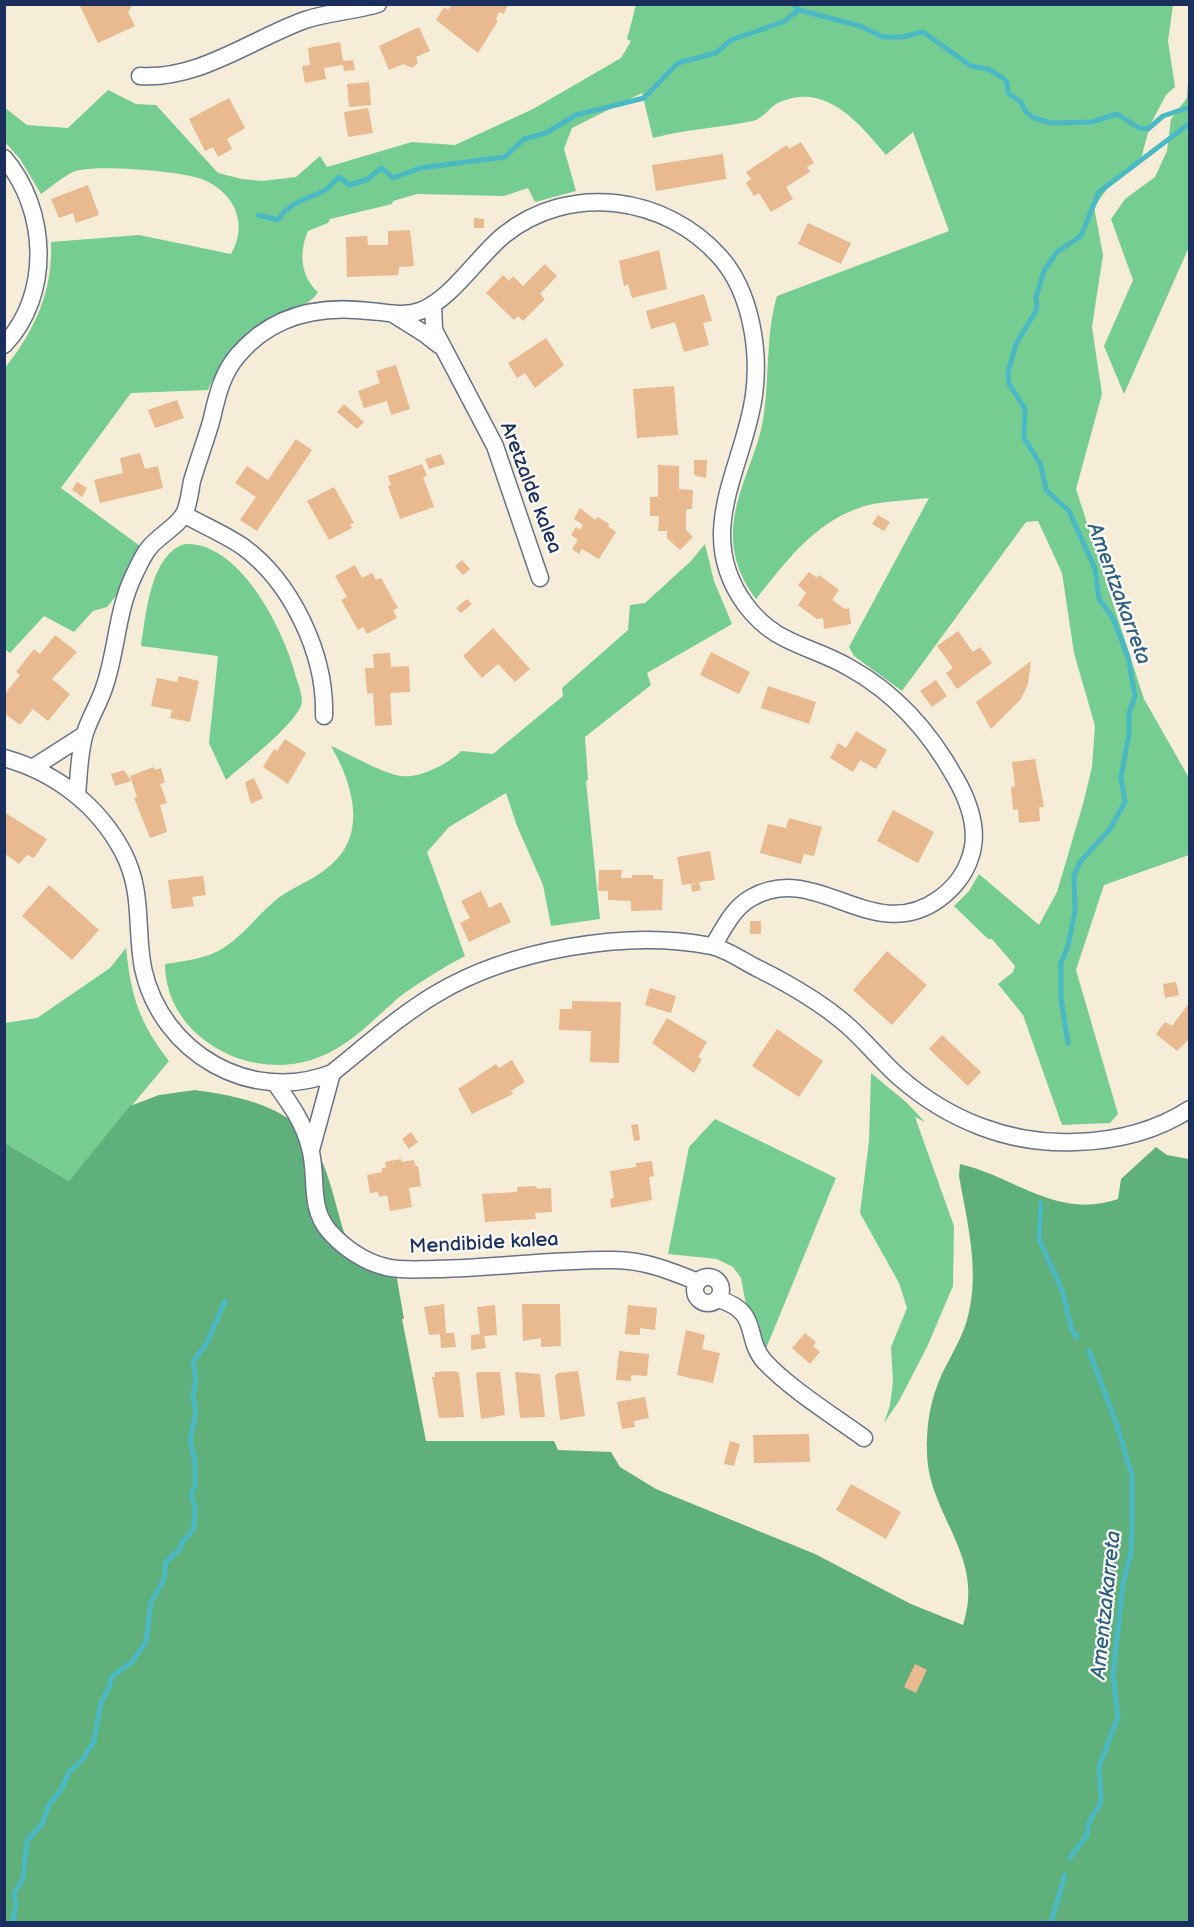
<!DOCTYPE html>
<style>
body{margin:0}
#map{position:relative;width:1194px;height:1927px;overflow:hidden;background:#f6edd9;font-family:"Balsamiq Sans",sans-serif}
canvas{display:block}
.frame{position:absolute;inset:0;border:6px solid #1b2f5e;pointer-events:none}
</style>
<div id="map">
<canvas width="1194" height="1927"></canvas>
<div class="frame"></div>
</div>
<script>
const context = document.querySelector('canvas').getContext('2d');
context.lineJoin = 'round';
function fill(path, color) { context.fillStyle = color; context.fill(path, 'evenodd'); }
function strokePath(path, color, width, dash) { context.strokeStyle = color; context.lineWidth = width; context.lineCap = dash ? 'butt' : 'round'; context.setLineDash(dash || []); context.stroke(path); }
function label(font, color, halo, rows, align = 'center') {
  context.font = font + ' "Balsamiq Sans",sans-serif'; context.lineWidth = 4.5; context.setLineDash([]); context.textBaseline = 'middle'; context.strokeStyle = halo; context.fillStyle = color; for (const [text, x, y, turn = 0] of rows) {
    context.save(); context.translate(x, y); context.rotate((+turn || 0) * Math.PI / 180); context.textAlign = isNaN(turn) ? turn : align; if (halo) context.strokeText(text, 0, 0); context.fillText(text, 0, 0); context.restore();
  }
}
fill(new Path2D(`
 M636,5H1173L1168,41L1175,87L1166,95L1150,125L1141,159L1110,185L1094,207L1103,255L1092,327L1102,394L1076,489L1144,699L1189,778V855L1104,885L1076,970L1118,1114L1110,1123L1062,1125L1023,1015L998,984L1013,972L1015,966L992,939H988L954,906L969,891L979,874L1039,925L1057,892L1083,804L1092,767L1095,726L1074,653L1062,573L1038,521L1026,522L902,691L854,656L849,647L929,498C910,500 891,501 873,504C819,516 788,559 756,599C743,582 734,562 733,540C731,498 756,460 763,420C770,378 765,337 777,296L949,231L913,132L886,155C859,123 826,82 780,102C770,106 764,118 753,121C720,128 686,129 653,138L642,93L572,128L564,149L576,191L535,202L528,188L504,196L417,194L393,201L392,204L330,219L328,223L308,231C299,252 300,276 318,292C309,308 286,309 270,317C240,334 222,359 208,390L131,393L61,488L140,546L119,592L107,607L93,611L74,632L44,616L10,653L4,649L5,368C35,330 53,291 51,242L139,235L231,254C248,225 236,194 204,180C183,171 104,165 80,170C67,172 52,187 41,194L20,159L5,142L4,107L27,125L68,128L108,90L136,104L156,105L218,173L242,179L262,181L296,177L320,156L327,167L412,142L455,145L533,109L621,58L631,41L627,39Z
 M1189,66V247L1124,394L1104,346L1133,280L1111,219L1125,199L1155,177L1167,151L1171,119L1187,98Z
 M185,544C241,541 286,634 297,680C299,687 304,699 301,706C292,727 244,764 226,780L209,743L218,656L141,646C146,616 150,554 185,544Z
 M705,544L714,581L732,624L647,673L651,685L585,737L588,780L586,781L600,919L551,926L543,885L517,826L506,793L449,827L427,852L465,956C444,967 423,980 403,994C381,1012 361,1035 336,1049C294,1074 241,1069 203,1039C180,1021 165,994 165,964C179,962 193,960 206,956C237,947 256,914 281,896C299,884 320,877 335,861C368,829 350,779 331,746C350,754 381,773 401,776C419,779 450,763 461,751L493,754L563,696L562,688L628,630L630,605L645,603L691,561Z
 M126,948C131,996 139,1022 169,1061L69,1181L5,1143V1023L37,1018L110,968Z
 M871,1073L906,1102L925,1122L915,1117L954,1226L953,1286L927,1347L899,1401L884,1423L890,1405L893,1382L891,1347L907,1308L899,1283L860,1213L869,1141Z
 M715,1119L836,1178L765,1351L747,1310L741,1278L733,1267L717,1259L668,1254L689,1147Z`), '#76cd92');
fill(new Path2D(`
 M195,1090C239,1096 292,1106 316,1148C331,1176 336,1211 347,1241L365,1252L394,1262L404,1319H402L426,1441H554L558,1450L611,1452L620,1467L656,1489L815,1554L911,1604L963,1625C986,1557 929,1516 927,1454C926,1426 930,1400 942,1374C951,1355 963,1337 968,1316C980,1271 967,1221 959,1176L960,1164C1016,1177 1057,1220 1118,1199L1121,1179L1156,1147L1167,1155L1189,1159V1922H5V1143L69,1181L130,1106L159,1095Z`), '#60b07c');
strokePath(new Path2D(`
 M793,4L799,10L860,26L883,37H902L923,32L971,66L988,69L1003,78L1007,82L1008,93L1021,102L1026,112L1034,118L1051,123L1092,122L1117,114L1139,128L1148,129L1163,116L1190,107
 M258,215L278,220C290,201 307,200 325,190C331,187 334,181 339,177L349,185L366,180L382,168L393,178L420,168L505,157L524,139L546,133L576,115L644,98L678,63L716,53L731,40L783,22L799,10
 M1068,1043L1061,999V963L1068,946L1075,911L1074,875L1080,862L1110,829L1125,802L1121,777L1129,733V713L1135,696L1128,657L1113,618L1099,599L1095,569L1069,511L1046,490L1041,465L1024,438L1025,409L1009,384L1008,372L1016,344L1037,309L1036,297L1044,271L1057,252L1081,236L1099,192L1190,123
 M1041,1203L1039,1239L1062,1290L1072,1330L1077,1337
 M1070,1858L1087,1835L1089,1822L1101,1802L1099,1767L1118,1717L1113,1675L1123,1583L1131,1552L1132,1528V1476L1117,1425L1089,1351
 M12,1922L16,1906L14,1893L23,1879L27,1841L42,1824L49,1805L62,1788L69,1772L83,1759L94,1741L101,1702L109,1688L112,1676L132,1662L146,1642L151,1602L164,1579L166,1562L180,1549L182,1542L194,1529L195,1506L191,1495L195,1485V1463L190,1440L196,1411L193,1397L196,1379L193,1361L206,1345L225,1301
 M1051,1922L1065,1875`), '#4bb9c3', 5);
fill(new Path2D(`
 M84,4H133L128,12L135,26L98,43L80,6Z
 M452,4H508L504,14L499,12L496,20L498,21L478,53L436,20L444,7L448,10Z
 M419,27L430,51L416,57L418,63L412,68L403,64L389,70L379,46Z
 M340,42L343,61L353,60L355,70L344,71L343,65L324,68L326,79L305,83L302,66L310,65L308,48Z
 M369,82L371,105L349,107L347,84Z
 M229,98L245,128L227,139L232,149L218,157L213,147L205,151L189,119Z
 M368,108L373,133L348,137L344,112Z
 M801,142L814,163L807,167L810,172L786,187L793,199L771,212L759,193L754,196L746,183L751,179L746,172L787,145L789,149Z
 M723,154L726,179L656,191L652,165Z
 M88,185L99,215L76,223L73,213L59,218L51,199Z
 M474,218L484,219V228H474Z
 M808,223L851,243L841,264L798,244Z
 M410,230L414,266L399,267L398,275L347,277L346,237L367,236L368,245H388V231Z
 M659,250L667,289L632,298L628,284L624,286L619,261Z
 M545,264L557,276L540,294L545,299L523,321L518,316L514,320L486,293L503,275L509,281L513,276L523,286Z
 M704,294L712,321L703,323L709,345L684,352L675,322L651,329L646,311Z
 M546,338L564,365L535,388L525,373L517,378L508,363Z
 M396,365L410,409L391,415L387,401L364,408L358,391L380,383L376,371Z
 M674,386L678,435L637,438L633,389Z
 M177,400L184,418L155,428L148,410Z
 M344,404L364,422L357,429L337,412Z
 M296,439L312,450L257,531L240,520L256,497L235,483L247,466L268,480Z
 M140,453L145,469L158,466L163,488L100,503L94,480L123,473L120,458Z
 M441,454L445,464L429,469L425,459Z
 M694,460H707L706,478L694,475Z
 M422,464L427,476L423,477L434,507L400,519L388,486L391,485L388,476Z
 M658,465L679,466V489L693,490L692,509H686V530L693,537L680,550L667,538V531H658L659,516H650V497H658Z
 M77,482L87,488L82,497L72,490Z
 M334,487L354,523L350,524L352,528L329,540L307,501Z
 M580,508L595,520L598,517L609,524L608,526L616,532L599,559L582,549L579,554L572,549L578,540L571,535L576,527L580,530L583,525L574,519Z
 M878,515L890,522L884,531L872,524Z
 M462,560L470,569L463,575L455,566Z
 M355,565L362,578L372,573L376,580L381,578L398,608L393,610L397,618L367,634L363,627L358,630L341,600L347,597L335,576Z
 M809,572L817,578L819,575L839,590L832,600L845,609L849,608L851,624L824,629L823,618L817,619L798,605L806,593L798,585Z
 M467,599L472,604L461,613L456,608Z
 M493,628L530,669L515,682L498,664L482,678L463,656Z
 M958,631L973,652L980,647L992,663L957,689L946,673L953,668L937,646Z
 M55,635L77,652L52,679L70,694L48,721L33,709L20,725L4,713V695L20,675L16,672L34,649L40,654Z
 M711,652L750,672L739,694L700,675Z
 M390,653L391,667L409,666L410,692L390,693L392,725L375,726L373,693L367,694L365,668H374L373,654Z
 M1031,661L1028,684L1021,699L991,729L976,702Z
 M179,676L199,681L190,722L170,718L172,710L151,706L157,678L177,682Z
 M936,680L947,696L932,707L920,691Z
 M768,686L816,702L809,724L761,708Z
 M856,731L887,750L876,769L860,760L853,772L830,758L838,743L846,748Z
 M285,739L306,753L288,784L263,767L274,749L277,751Z
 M1035,759L1044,807H1039L1040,821L1019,823L1018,809L1013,810L1011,787L1015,786L1012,762Z
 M154,767L155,770L161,768L165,782L160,784L167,803L160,805L167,832L150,838L134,798L137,797L130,776Z
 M124,770L131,781L115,786L111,774Z
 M254,778L263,798L251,804L245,782Z
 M893,810L934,832L918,863L877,841Z
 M4,812L47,839L34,858L27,855L19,864L4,853Z
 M789,818L822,827L814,856L804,854L801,864L760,853L768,824L786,828Z
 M710,851L715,880L699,882L701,890L692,892L691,885L697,883L682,885L677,857Z
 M599,870H622L621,878H632V875H653V879H663L662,910L631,911V901L608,900V891H598Z
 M203,876L206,895L192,897L194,906L172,909L168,880Z
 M49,885L99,930L72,960L22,916Z
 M481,891L489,908L501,902L511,922L469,942L460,923L470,918L461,901Z
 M750,921H761V934H750Z
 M887,951L927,985L892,1025L853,990Z
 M1176,982L1179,995L1165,998L1163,984Z
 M650,988L676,996L671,1013L645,1005Z
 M572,1001L621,1002L619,1063L590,1062L591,1031L559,1030L560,1009H572Z
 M1190,1002V1038L1177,1051L1156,1034L1165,1022L1172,1026Z
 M667,1018L707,1042L698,1057L702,1059L694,1073L652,1043Z
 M777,1029L823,1061L799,1097L752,1066Z
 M942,1035L981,1072L968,1086L929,1049Z
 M512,1060L525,1082L511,1091L513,1094L472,1114L458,1089L496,1064L499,1068Z
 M638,1124L640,1140L634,1141L631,1125Z
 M411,1132L418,1142L409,1149L402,1139Z
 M401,1159L402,1162L414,1160L415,1166H418L421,1186L409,1188L412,1207L390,1211L387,1195L379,1197L378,1192L370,1193L367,1175L382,1172V1168H386L385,1162Z
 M652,1161L654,1176L649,1177L652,1200L611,1208L610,1199L614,1198L610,1171L636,1167V1163Z
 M536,1186L537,1189L551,1188L552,1212L535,1213L536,1219L485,1222L482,1194L517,1192V1187Z
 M444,1304L446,1333H454L456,1347L441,1348L440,1334L429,1335L424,1307Z
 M522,1304H560L561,1346L541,1347V1338L523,1341Z
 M495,1305L497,1335L484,1336L486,1348L471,1350V1335L480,1334L477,1307Z
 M628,1305L657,1308L655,1330L640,1328V1335L625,1334Z
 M686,1330L705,1335L702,1349L720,1353L713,1383L677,1375Z
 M805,1333L816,1342L813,1346L820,1352L810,1364L792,1348Z
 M619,1351L649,1354L647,1376L631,1375V1381L616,1380Z
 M455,1371L459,1373L464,1417L439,1418L432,1377H435V1372Z
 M578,1371L585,1416L560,1420L555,1376L558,1373Z
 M478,1372H500L505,1415L481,1419L476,1374Z
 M515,1372L540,1374L545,1417L520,1418Z
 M645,1397L649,1418L634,1421L635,1427L622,1429L617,1402Z
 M809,1434L810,1462L754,1463L753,1435Z
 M730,1441L740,1444L734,1466L724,1464Z
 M851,1484L901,1512L886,1539L836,1510Z
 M915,1664L927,1670L916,1693L904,1687Z`), '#e9b98f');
const street = new Path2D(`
 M140,76C199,80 252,39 305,20C329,12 355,11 378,4
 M4,158C48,209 52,295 4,345
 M433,304L434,330L495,446L540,578
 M393,314L425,334L439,345
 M185,515C203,525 224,534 242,546C292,582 326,655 324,716
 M4,758C55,772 98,805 123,852C144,893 135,926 143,968C161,1053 251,1105 332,1073C366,1046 399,1016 436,994C509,950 627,929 711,946C727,949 744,962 759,969C789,984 822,1003 848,1026C866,1042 881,1061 899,1077C948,1120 1010,1145 1075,1142C1115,1141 1156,1131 1190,1109
 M34,767L84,735
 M77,795C79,775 79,752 85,733C90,717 100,702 105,685C117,649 117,610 134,575C138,567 143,555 149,548C159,535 179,526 185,512C189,503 190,491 192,481C198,461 205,442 211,422C217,397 221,375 238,355C272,315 319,305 369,311C386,312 404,317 420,311C451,300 479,255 504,235C570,182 666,196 720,257C751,292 760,350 754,395C744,468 693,532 745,604C776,646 809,644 850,668C897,694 930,732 956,779C969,802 980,831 970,858C965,874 953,889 939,899C872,947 817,860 751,898C733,908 724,928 713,946
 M276,1084C291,1105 304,1123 310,1148C318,1175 308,1207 329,1231C343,1247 364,1262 386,1267C402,1271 420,1269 436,1269C496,1268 555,1259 614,1260C644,1260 671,1271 698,1282
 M311,1150L332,1073
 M695 1290a13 13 0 1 1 26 0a13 13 0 1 1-26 0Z
 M718,1299C762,1312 743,1338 765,1362C793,1391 831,1414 864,1438`);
strokePath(street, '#687289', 19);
strokePath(street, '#fff', 16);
label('20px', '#1b2f5e', '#fdfcf7', [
 ["Aretzalde kalea",530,488,69],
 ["Mendibide kalea",484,1244,-3]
]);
label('italic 21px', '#2c5f81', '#fdfcf7', [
 ["Amentzakarreta",1118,594,70],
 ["Amentzakarreta",1107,1605,-84]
]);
</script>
